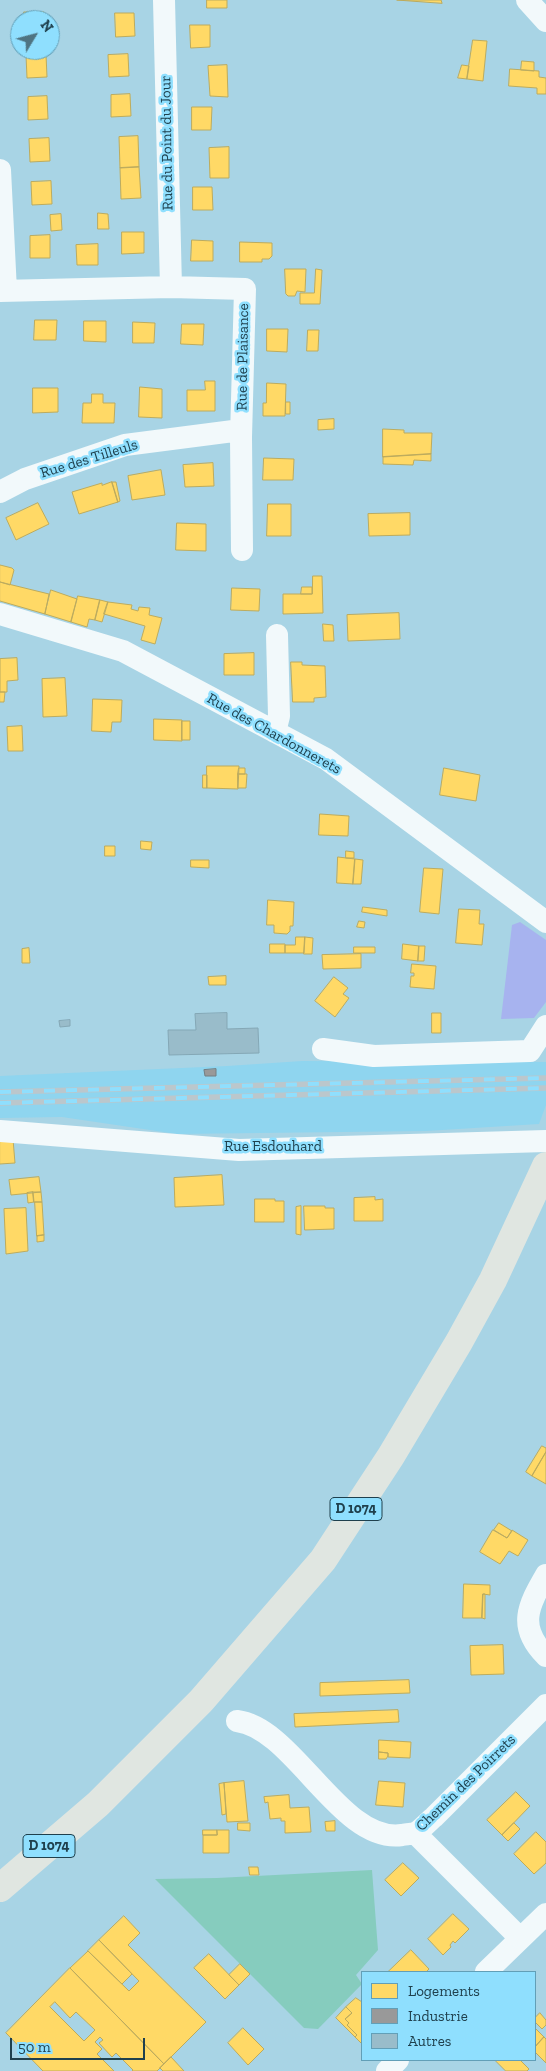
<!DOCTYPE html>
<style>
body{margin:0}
#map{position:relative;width:546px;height:2071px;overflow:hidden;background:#a8d4e5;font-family:"Zilla Slab",serif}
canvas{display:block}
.legend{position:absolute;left:361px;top:1971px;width:175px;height:90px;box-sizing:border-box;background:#8fdffe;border:1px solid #629fb7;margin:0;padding:6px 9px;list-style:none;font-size:15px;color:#1f404d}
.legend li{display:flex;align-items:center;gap:10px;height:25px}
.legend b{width:25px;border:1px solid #629fb7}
.north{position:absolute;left:10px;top:10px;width:50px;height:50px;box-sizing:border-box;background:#8fdffe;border:1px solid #629fb7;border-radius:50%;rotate:53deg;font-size:14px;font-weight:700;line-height:20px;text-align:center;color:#1f404d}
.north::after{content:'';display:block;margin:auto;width:18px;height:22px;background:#4f7482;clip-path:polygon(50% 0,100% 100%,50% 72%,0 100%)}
.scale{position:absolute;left:10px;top:2038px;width:135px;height:22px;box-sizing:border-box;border:2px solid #1f404d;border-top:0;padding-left:6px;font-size:15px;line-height:18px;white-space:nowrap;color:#1f404d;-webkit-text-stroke:4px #8fdffe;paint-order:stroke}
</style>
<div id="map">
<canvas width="546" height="2071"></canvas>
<ul class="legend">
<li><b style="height:14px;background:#ffd966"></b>Logements</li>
<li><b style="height:14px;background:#999"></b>Industrie</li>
<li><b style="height:14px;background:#99bcca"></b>Autres</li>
</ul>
<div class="north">N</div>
<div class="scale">50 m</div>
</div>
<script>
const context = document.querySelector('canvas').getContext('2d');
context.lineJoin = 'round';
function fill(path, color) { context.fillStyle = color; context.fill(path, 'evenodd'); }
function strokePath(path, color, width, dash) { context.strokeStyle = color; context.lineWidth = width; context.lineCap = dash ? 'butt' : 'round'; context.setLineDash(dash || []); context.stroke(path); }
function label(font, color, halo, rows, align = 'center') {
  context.font = font + ' "Zilla Slab",serif'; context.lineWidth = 5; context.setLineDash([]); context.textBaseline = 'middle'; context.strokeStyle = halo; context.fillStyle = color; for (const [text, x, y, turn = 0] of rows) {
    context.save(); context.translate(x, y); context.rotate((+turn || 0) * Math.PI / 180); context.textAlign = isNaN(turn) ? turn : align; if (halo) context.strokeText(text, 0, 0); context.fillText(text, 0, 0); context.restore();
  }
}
fill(new Path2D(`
 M302,1061L546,1062V1105L539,1124L426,1131L177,1134L62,1117L0,1118V1076L227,1066Z`), '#8fd5ef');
fill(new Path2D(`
 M372,1870L378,1950L356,1975L362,1984L318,2029L304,2028L155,1879L217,1878Z`), '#86ccbe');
fill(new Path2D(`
 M520,922L546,940V1002L534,1018L501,1019L512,925Z`), '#a7b3ef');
const homes = new Path2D(`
 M207,0H227V8H207Z
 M397,0H441L442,3Z
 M24,12H44V20H25Z
 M115,13H134L135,36L116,37Z
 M190,25H210V47L191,48Z
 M473,40L487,41L483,81L467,79Z
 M46,54L47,77L27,78L26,55Z
 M128,54L129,76L109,77L108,55Z
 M522,61L534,62V71L521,70Z
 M227,65L228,97L210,96L208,66Z
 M462,65L469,66L467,79L458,78Z
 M510,69L539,71V77L546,78V94H537V88L509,86Z
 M130,94L131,116L111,117V95Z
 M47,96L48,119L28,120V97Z
 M192,107H212L211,130H192Z
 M138,136L139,167L120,168L119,137Z
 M49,138L50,161L30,162L29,139Z
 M229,147V178H210L209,148Z
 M139,167L141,198L121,199L120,168Z
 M51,181L52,204L32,205L31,182Z
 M193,187H212L213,210H193Z
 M98,213L108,214L109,229H98Z
 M61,214L62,230L51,231L50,215Z
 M122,232H144V253L122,254Z
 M50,235V258H30V236Z
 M192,240L213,241V261H191Z
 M240,242L272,243V256L269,259H262V262H240Z
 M98,244V265H77L76,245Z
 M285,269H306L305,292L297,291L295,296H288L286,294Z
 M316,269L322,270L320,304H300V293H314Z
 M35,320H57L56,340H34Z
 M84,321H106V342L84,341Z
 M133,322L155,323L154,343H133Z
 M182,324H204L203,345L181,344Z
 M267,329H288L287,352L267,351Z
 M308,330H319L318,351H307Z
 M205,381H215V411H187V390H205Z
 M267,383L286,384L285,416H263V403H266Z
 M140,387L162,389V418L139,417Z
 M33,388H58V412L33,413Z
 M92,394H103V403H115L114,423H82L83,403H91Z
 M286,402H290V414H286Z
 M334,419V429L318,430V420Z
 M383,429L404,430V433H432L431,454L383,457Z
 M431,454V461L414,460L413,465L383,464V457Z
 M264,458L294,459L293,480H263Z
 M213,463L214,486L185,487L183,465Z
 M161,470L165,495L132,500L128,476Z
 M112,482H116L120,501L118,502Z
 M112,482L118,502L79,514L72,492L102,483V485Z
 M38,503L49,524L16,540L6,518Z
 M268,504H291V536H267Z
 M410,513V535L369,536L368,514Z
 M177,523L206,524V551L176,550Z
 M0,565L12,568L14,570L10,585L0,582Z
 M313,576H322L323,613L283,614V594H312Z
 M0,582L49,594L45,614L0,601Z
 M302,587H312V594H301Z
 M232,588L260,589L259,611L231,610Z
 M51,590L77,599L71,622L45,614Z
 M78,596L100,600L95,620L89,619L87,627L71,622Z
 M100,600L108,602L102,622L95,620Z
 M108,602L132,605L131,609L138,611L139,607L150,608L149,615L162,618L155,644L141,640L145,626L104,614Z
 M399,613L400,639L348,641L347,615Z
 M323,624L333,625L334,641H324Z
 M254,653V675H224V654Z
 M17,658L18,680L7,681V692H0V659Z
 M291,662H302V665L325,666L326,697L314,698V702H293Z
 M65,678L67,716L43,717L42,679Z
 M0,692H5L4,702H0Z
 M93,699L122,700L121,722H112L111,732L92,731Z
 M154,719L182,720V741L154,740Z
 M182,721H190V740H182Z
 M22,726L23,751H8L7,727Z
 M207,766H239L238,789L207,788Z
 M239,768H245V774H238Z
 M444,768L480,775L476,801L440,795Z
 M238,774H247L246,788H238Z
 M203,775H207V788H203Z
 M320,814L349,816L348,836L319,835Z
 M141,841L152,842L151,850L141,849Z
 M105,846H115V856H105Z
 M346,851L354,852V858H346Z
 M338,857L355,859L353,884L337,883Z
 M355,859L363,860L361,884H353Z
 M191,860H209V868L191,867Z
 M424,868L443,869L439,914L420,912Z
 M268,900L294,902L293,926H290V931L287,934L274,933V925H267Z
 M363,907L387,910V916L362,912Z
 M459,909L480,910L479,924H484L482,945L456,943Z
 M359,921L365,922L364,928L357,927Z
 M296,937H305L304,953H285V945H295Z
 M305,937L313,938L312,954H304Z
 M270,944H285V953H270Z
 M403,944L419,946L418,961L402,959Z
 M419,946H425L424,961H418Z
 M354,947H375V953H354Z
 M29,948L30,963H22V949Z
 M361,954V968L323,969L322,955Z
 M412,964L436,966L434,989L410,987L411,976H414V973H411Z
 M226,976V985H209L208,977Z
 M334,977L348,988L343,994L349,998L335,1017L315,1001Z
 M432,1013H441V1033H432Z
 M0,1139H13L15,1163L0,1164Z
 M222,1175L224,1205L175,1207L174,1178Z
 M39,1177L41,1192L11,1195L9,1180Z
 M33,1192H41L42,1202H34Z
 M33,1192L34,1202L28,1203L27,1193Z
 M375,1197V1200L383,1199V1221H354V1198Z
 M255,1199H275V1201H284V1222H255Z
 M35,1202H42L44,1235L37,1236Z
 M301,1206V1235L296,1234V1207Z
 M304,1206H325V1208H334V1229L305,1230Z
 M26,1208L28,1251L6,1254L4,1209Z
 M44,1235V1241L37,1242V1236Z
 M542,1446L546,1448V1452L532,1476L526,1472Z
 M546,1452V1484L532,1476Z
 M499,1523L512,1531L507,1538L494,1530Z
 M493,1530L507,1538L512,1530L528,1540L518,1556L509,1551L500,1564L480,1552Z
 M464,1584L490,1585V1595L483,1594L482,1618H463Z
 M483,1594H485V1619L482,1618Z
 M503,1645L504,1674L471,1675L470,1646Z
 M409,1680L410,1693L320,1696V1683Z
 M398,1710L399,1722L295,1727L294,1714Z
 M379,1740L411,1742L410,1758L388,1757V1753L379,1752Z
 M379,1752L388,1753V1756L386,1759H379Z
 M244,1781L248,1821L227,1822L224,1783Z
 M379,1781L405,1783L403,1807L376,1805Z
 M224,1783L226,1814L222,1815L219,1784Z
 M516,1792L530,1806L502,1835L487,1820Z
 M289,1795L290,1808L309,1807L311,1832L285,1833V1821H281V1818L270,1819L268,1802L265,1803L264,1797Z
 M335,1821V1831H326L325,1822Z
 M238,1823H250V1831L238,1830Z
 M514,1823L520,1829L508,1841L502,1835Z
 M203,1830H217V1835H203Z
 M217,1830H229V1853H203V1835H217Z
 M536,1832L546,1842V1863L534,1874L514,1854Z
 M403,1863L419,1878L401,1896L385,1880Z
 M249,1867H258L259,1875H250Z
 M453,1914L469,1929L455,1943L453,1941L450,1945L451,1947L443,1955L428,1939Z
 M124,1916L140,1933L128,1945L206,2022L164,2064L70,1968L88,1951L129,1991L139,1981L99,1940Z
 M99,1940L132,1974L122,1984L88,1951Z
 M411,1950L429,1969L426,1972H388Z
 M209,1954L239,1985L225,1999L194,1968Z
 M240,1964L250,1974L239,1985L229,1975Z
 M70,1968L164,2064L157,2071H132L133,2070L116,2053L112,2057L99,2043L103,2040L100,2037L95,2042L102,2049L97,2054L114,2071H43L6,2033ZM55,2002L70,2018L76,2012L95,2030L84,2041L50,2007Z
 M356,1998L362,2002V2044L355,2037L357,2035L347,2025L349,2023L345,2019L352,2013L346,2007Z
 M346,2007L352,2013L345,2019L349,2023L347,2025L357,2035L355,2037L336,2018Z
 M540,2013L546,2020V2025L542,2029L535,2022V2018Z
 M243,2028L264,2049L248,2065L228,2043Z
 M535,2028L544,2037L535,2047Z
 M544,2037L546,2039V2063L535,2052V2047Z
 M171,2057L184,2071H163L160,2068Z
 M495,2060H520L529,2069L527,2071H506Z`);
fill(homes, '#ffd966');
strokePath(homes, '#bcab5e', 1);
const industry = new Path2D(`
 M216,1069V1076H205L204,1070Z`);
fill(industry, '#999');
strokePath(industry, '#747e82', 1);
const building = new Path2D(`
 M227,1013V1029L258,1028L259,1053L169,1055L168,1030H196L195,1014Z
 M70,1020V1026L60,1027L59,1021Z`);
fill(building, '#99bcca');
strokePath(building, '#84a7b5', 1);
strokePath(new Path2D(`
 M164,0L171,287
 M527,0L546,21
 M0,170L6,291
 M0,291L171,287L245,289L241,437L242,550
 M0,492L25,479L125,445L241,430
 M0,614L123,651L326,759L546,922
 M275,732L279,716L277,635
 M323,1049L374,1056L530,1051L546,1026
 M0,1131L239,1150L546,1141
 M546,1575C528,1606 517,1627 546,1656
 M237,1721C294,1728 341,1844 402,1835C407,1834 413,1834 417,1832C423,1828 429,1821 434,1817L546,1705
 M415,1833L520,1938
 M486,1972L546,1914
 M387,2071L398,2060`), '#f2f9fb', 22);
strokePath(new Path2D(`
 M0,1888L98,1804L201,1701L323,1560L391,1456L459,1342L493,1280L546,1166`), '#e0e6e1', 28);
const rail = new Path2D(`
 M0,1092L546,1078
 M0,1103L546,1088`);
strokePath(rail, '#bbc7cc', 5.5);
strokePath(rail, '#8fdffe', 4, [11]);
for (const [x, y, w] of [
 [356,1509,52],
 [49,1846,52]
]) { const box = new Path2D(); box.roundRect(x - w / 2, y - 11.5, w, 23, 4); context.fillStyle = '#8fdffe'; context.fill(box); strokePath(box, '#1f404d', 1); }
label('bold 14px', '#1f404d', null, [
 ["D 1074",356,1509],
 ["D 1074",49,1846]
]);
label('15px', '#1f404d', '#8fdffe', [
 ["Rue du Point du Jour",167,143,-91],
 ["Rue de Plaisance",243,357,-89],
 ["Rue des Tilleuls",89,459,-17],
 ["Rue des Chardonnerets",274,734,29],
 ["Rue Esdouhard",273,1147],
 ["Chemin des Poirrets",466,1783,-44]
]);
</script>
